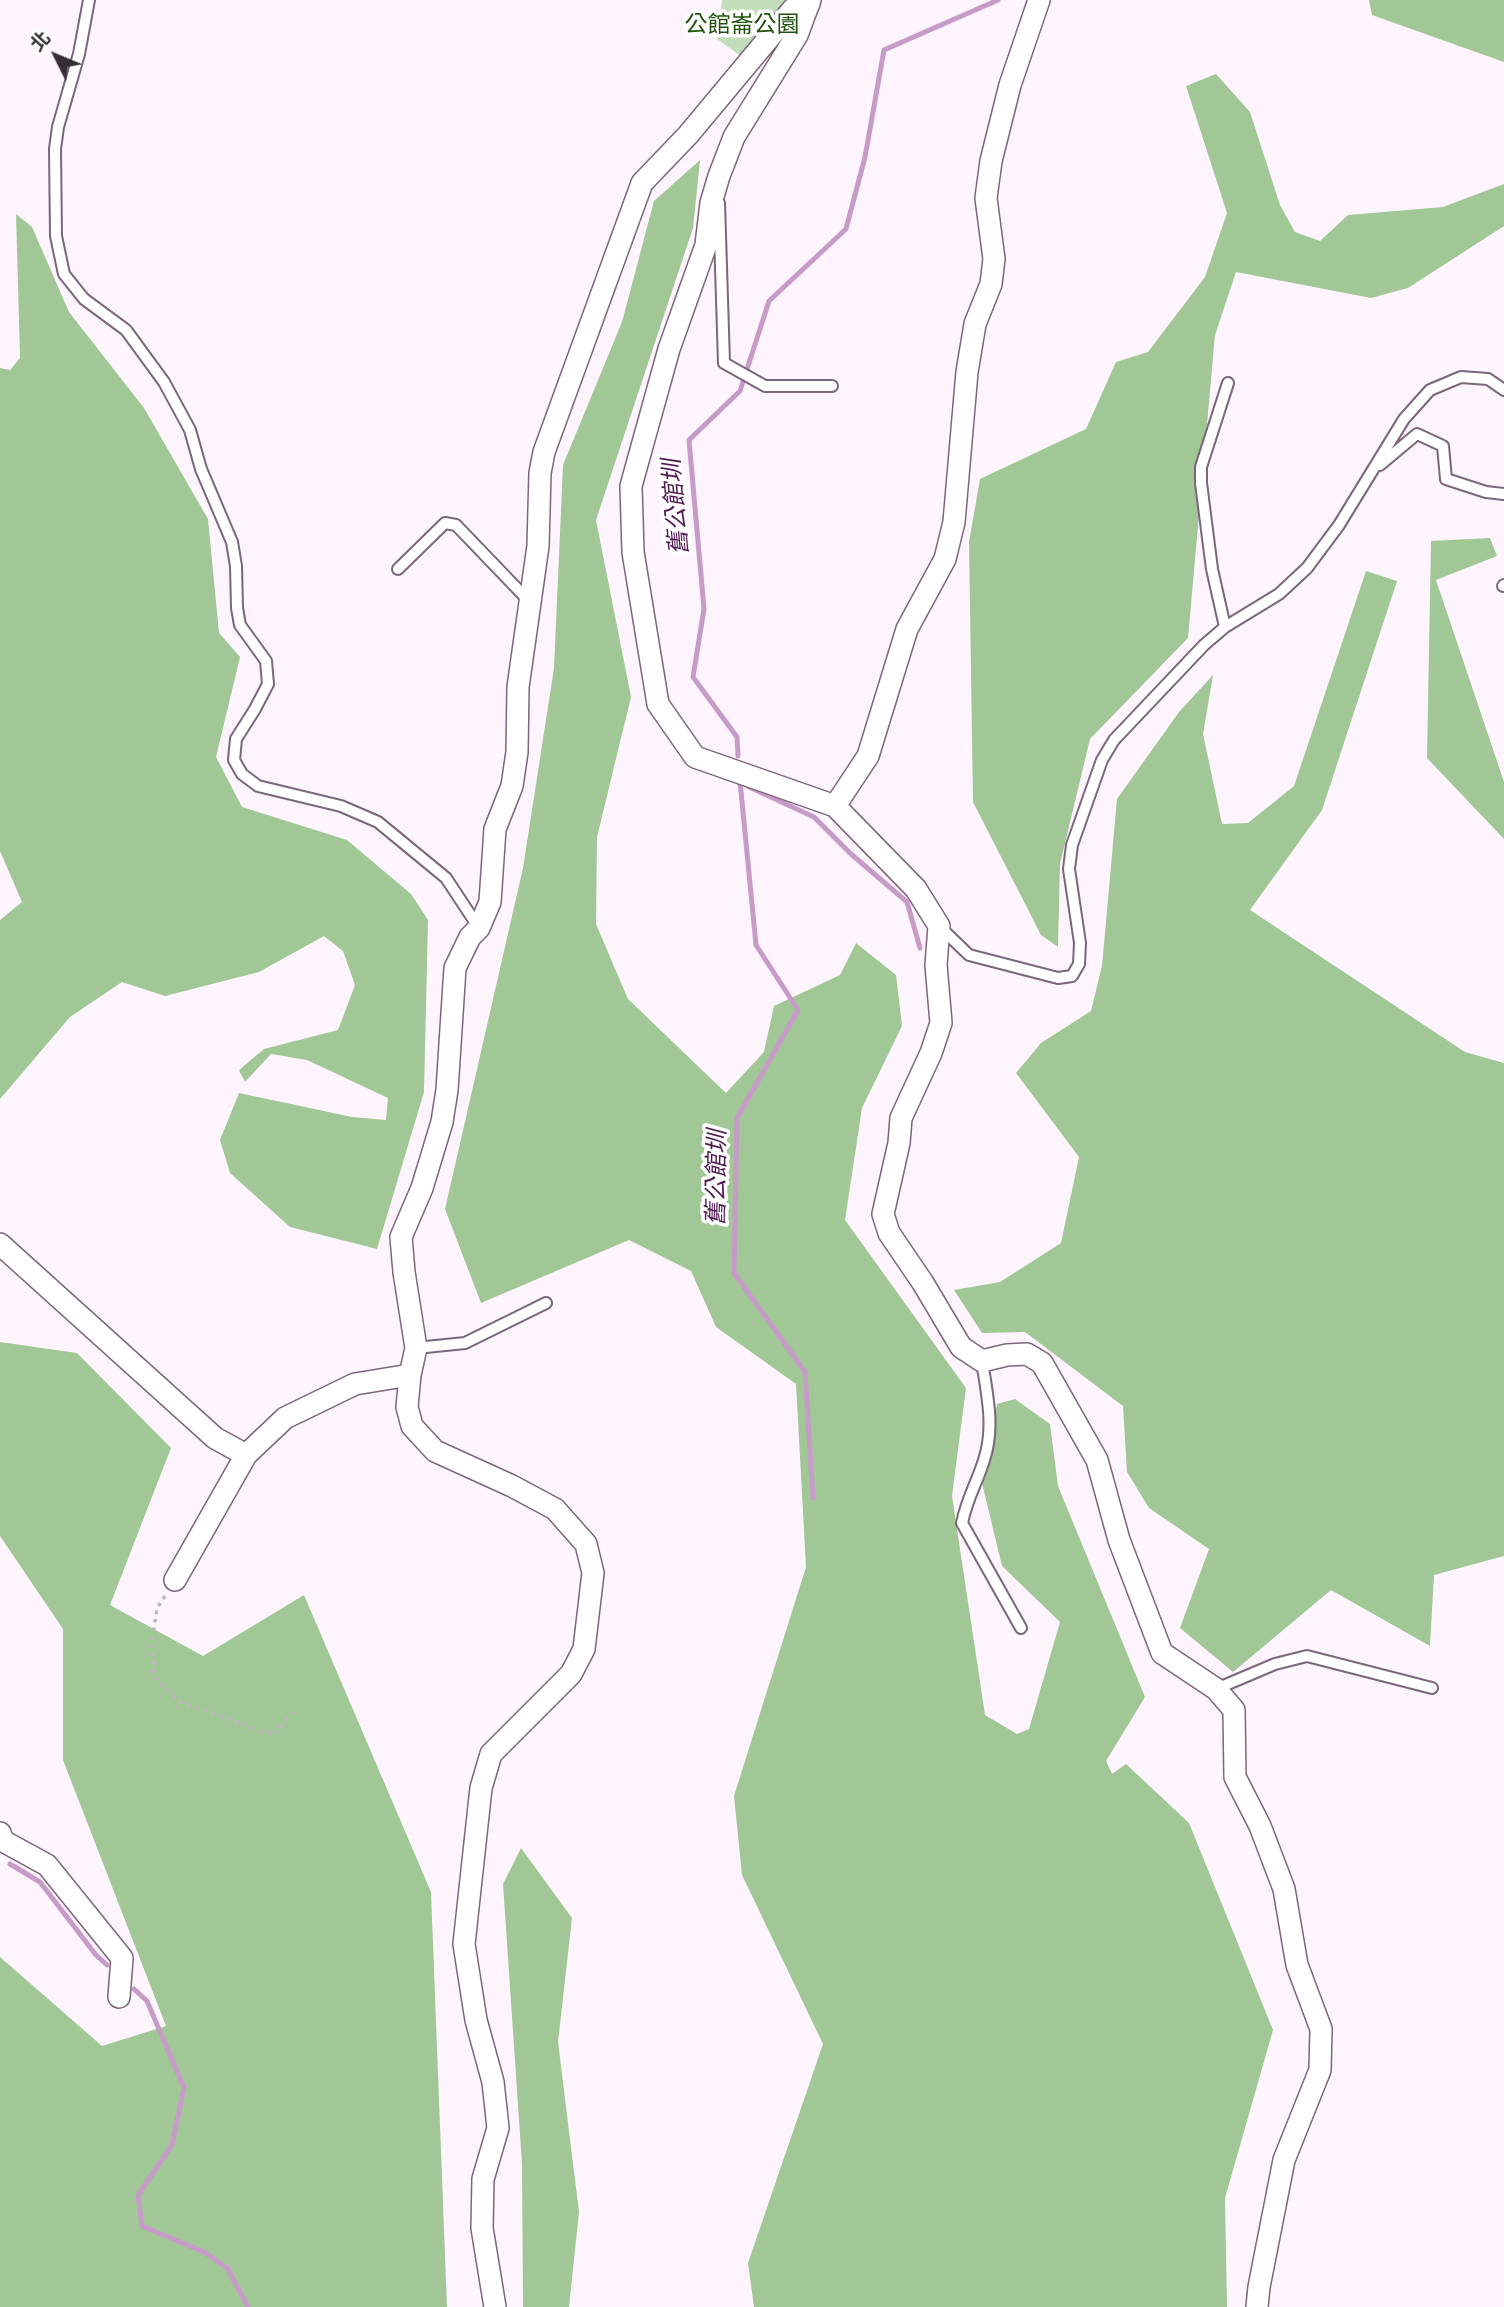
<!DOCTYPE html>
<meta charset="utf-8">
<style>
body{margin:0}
#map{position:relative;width:1504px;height:2307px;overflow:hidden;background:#fef4fe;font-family:"DM Sans","Noto Sans TC",sans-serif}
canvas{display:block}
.north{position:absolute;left:21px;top:21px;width:70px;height:70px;-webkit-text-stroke:5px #fff;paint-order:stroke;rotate:313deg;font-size:19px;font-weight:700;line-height:28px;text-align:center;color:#362d36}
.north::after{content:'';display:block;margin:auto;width:24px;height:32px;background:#362d36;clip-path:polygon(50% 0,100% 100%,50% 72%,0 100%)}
</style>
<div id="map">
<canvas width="1504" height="2307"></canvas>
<div class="north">北</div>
</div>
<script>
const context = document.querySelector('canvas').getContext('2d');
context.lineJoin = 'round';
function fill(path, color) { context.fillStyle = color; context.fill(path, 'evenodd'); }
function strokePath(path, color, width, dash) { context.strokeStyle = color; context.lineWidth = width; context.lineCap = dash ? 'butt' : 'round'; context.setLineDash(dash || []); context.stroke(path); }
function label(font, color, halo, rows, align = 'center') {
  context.font = font + ' "DM Sans","Noto Sans TC",sans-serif'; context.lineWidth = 7; context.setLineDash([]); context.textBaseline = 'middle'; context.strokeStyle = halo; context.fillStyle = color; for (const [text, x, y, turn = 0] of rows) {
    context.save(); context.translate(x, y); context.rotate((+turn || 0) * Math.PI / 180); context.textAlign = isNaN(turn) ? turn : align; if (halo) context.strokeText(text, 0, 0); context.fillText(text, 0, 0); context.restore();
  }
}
fill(new Path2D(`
 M722,0H794L745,59L717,39Z`), '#c2ddba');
fill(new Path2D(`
 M1369,0H1504V62L1372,15Z
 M1216,74L1250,112L1280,205L1295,232L1320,241L1348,215L1443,207L1504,184V226L1408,288L1371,298L1236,272L1215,335L1188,638L1090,739L1060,864L1058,947L1041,935L973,802L969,542L980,479L1086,429L1116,362L1148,352L1205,277L1227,213L1186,86Z
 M700,160L693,228L596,520L631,697L597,837L596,924L628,999L726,1093L764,1052L774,1006L840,975L856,943L896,975L902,1026L862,1108L845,1220L966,1388L952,1496L985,1715L1017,1734L1029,1729L1060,1622L1002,1566L982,1483L997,1404L1015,1399L1050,1424L1058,1486L1145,1697L1106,1761L1112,1774L1126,1764L1189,1823L1273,2030L1225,2198L1227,2307H754L748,2263L823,2044L742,1875L734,1796L806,1567L796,1384L716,1327L691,1271L629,1240L481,1303L445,1209L523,868L554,668L563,465L622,322L654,201Z
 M16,214L32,227L69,312L144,408L208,519L219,633L240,657L216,757L242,807L347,840L411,894L428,920L424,1092L377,1249L290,1227L230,1173L220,1140L239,1093L352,1117L386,1120L388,1098L307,1060L271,1054L245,1082L239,1070L264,1049L338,1030L355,985L343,951L324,936L259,972L165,996L122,982L70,1017L0,1099V920L22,902L0,851V368L10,370L20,358Z
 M1490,538L1497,556L1436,580L1504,782V839L1427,758L1431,541Z
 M1366,571L1397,581L1322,810L1250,910L1465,1052L1504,1063V1556L1434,1575L1430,1646L1331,1590L1233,1672L1180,1628L1209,1549L1149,1508L1127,1472L1123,1406L1025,1332L982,1333L954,1290L1000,1282L1061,1243L1079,1157L1016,1073L1041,1043L1091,1011L1102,966L1117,799L1179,712L1213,675L1203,734L1222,824L1248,823L1294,786Z
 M0,1342L77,1353L171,1448L110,1605L203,1656L304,1595L431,1892L447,2307H0V1957L102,2046L166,2026L63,1760V1629L0,1536Z
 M521,1848L572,1918L558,2042L579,2212L569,2307H523L522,2164L503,1884Z`), '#a0c795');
strokePath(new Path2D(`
 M738,756L737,737L693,677L704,609L689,440L740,391L769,301L846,229L865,157L884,50L998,0
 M740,781L756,945L798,1010L737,1118L734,1273L805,1372L813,1498
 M749,787L814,817L851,854L907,902L920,948
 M10,1864L40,1882L96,1955L107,1965
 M134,1989L147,2001L184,2088L172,2145L138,2195L142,2226L204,2252L227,2268L248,2307`), '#c79bc7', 5);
const lane = new Path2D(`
 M89,0L79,54L58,127L55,149L56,236L64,274L84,299L126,330L164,382L190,430L201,469L232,542L236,566L237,608L240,625L266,661L268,684L255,709L236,739L234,760L242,774L258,786L341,806L378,822L446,878L479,928
 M719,203L724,363L765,386H832
 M1380,465L1417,434L1443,446L1446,479L1486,492L1504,494
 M398,569L445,523L456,525L529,601
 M1503,586L1504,585
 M1225,627L1212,569L1201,483V467L1228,383
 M941,928L969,955L1058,978L1072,976L1079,964L1080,943L1069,869L1072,845L1102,760L1114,740L1204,645L1225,627L1279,594L1307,568L1339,525L1404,419L1430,390L1461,377L1488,379L1504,390
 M416,1348L465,1343L546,1303
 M982,1361C987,1395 995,1427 984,1460C977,1483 967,1498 962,1523L1021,1628
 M1216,1689L1275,1664L1307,1656L1432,1688`);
const street = new Path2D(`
 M810,0L797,35L734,137L719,176L711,203L706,245L669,349L631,486L633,552L658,704L695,757L835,806L916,889L939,926L936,965L941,1023L931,1053L901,1118L899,1143L883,1214L889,1233L923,1283L961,1347L982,1361L1007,1355L1027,1354L1042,1363L1097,1460L1119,1540L1162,1653L1216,1689L1234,1710L1235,1777L1260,1826L1284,1889L1297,1965L1321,2029L1320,2070L1284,2160L1259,2287L1257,2307
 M835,806L868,756L907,629L945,559L954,522L967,372L975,324L991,284L994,259L986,198L991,161L1010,85L1039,0
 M0,1244L215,1438L246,1455L285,1418L355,1384L410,1375
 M175,1580L246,1455
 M0,1833L3,1841L47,1865L122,1958L119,1997
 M495,2307L482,2228L483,2179L498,2128L493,2082L476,2020L464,1944L481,1788L491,1754L571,1674L584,1649L593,1573L586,1544L555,1509L512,1486L435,1451L412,1426L407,1407L410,1375L416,1348L404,1272L401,1237L422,1188L442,1122L447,1090L455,968L470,937L479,928L490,902L495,829L512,786L517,752L518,687L538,546L540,473L544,452L642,183L688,135L793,9L809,4`);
strokePath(lane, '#7b667b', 14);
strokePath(street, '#7b667b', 24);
strokePath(new Path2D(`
 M165,1596L157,1608L152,1643L154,1677L180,1702L273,1735L294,1711`), '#bfb5bf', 3.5, [3.5, 5]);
strokePath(lane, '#fff', 10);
strokePath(street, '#fff', 21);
label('23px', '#21520e', '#fff', [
 ["公館崙公園",742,26]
]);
label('italic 24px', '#501a52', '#fff', [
 ["舊公館圳",677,507,-95],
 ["舊公館圳",718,1178,-89]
]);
</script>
